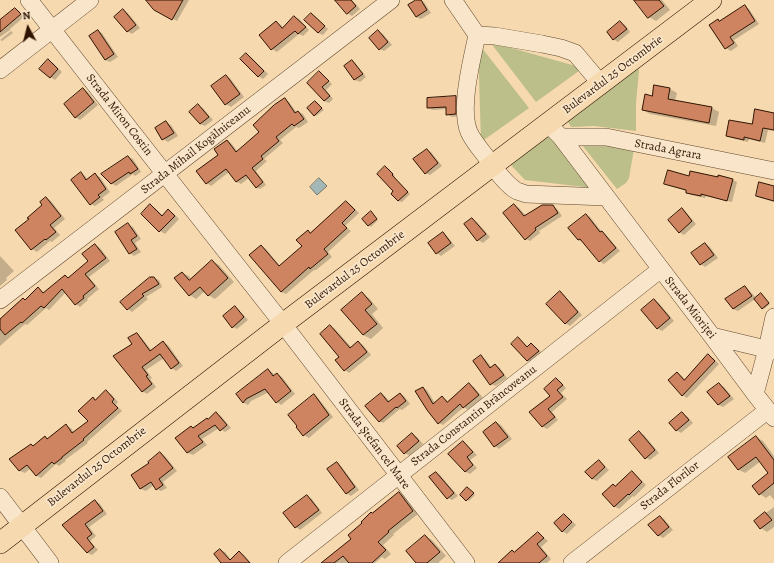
<!DOCTYPE html>
<meta charset="utf-8">
<style>
body{margin:0}
#map{position:relative;width:774px;height:563px;overflow:hidden;background:#f6d9ae;font-family:Alegreya,serif}
canvas{display:block}
.north{position:absolute;left:8px;top:8px;width:40px;height:40px;-webkit-text-stroke:3px #f9e6ca;paint-order:stroke;rotate:353deg;font-size:11px;font-weight:700;line-height:16px;text-align:center;color:#2f1402}
.north::after{content:'';display:block;margin:auto;width:14px;height:18px;background:#2f1402;clip-path:polygon(50% 0,100% 100%,50% 72%,0 100%)}
</style>
<div id="map">
<canvas width="774" height="563"></canvas>
<div class="north">N</div>
</div>
<script>
const context = document.querySelector('canvas').getContext('2d');
context.lineJoin = 'round';
function fill(path, color) { context.fillStyle = color; context.fill(path, 'evenodd'); }
function strokePath(path, color, width, dash) { context.strokeStyle = color; context.lineWidth = width; context.lineCap = dash ? 'butt' : 'round'; context.setLineDash(dash || []); context.stroke(path); }
function label(font, color, halo, rows, align = 'center') {
  context.font = font + ' Alegreya,serif'; context.lineWidth = 3.5; context.setLineDash([]); context.textBaseline = 'middle'; context.strokeStyle = halo; context.fillStyle = color; for (const [text, x, y, turn = 0] of rows) {
    context.save(); context.translate(x, y); context.rotate((+turn || 0) * Math.PI / 180); context.textAlign = isNaN(turn) ? turn : align; if (halo) context.strokeText(text, 0, 0); context.fillText(text, 0, 0); context.restore();
  }
}
fill(new Path2D(`
 M490,42L583,68L536,102Z
 M478,43L529,108L481,142Z
 M638,68L639,71L636,103V131L594,126L571,127L567,120Z
 M551,132L593,188L525,180L510,164Z
 M578,140L635,143L629,178L626,183L617,189Z`), '#bcbf8a');
const water = new Path2D(`
 M319,178L327,186L317,195L310,187Z`);
fill(water, '#a2b7b6');
strokePath(water, '#74766e', 1);
fill(new Path2D(`
 M147,0H189L177,21L155,9Z
 M343,0H352L360,9L352,16L347,13Z
 M418,0H421L424,2L431,13L421,19L416,17Z
 M635,0H662L670,10L656,21L649,17Z
 M745,7L749,9L759,24L734,40L738,46L731,51L726,48L720,22Z
 M15,9L19,11L24,17L10,29V30L0,37V19L2,20Z
 M123,10L128,13L140,28L132,34L127,31Z
 M311,14L316,17L328,29L323,35L318,33Z
 M294,17L299,19L309,30L303,36L299,34L277,52L272,49L276,22L281,25L283,28Z
 M620,22L625,25L630,32L618,42L613,39Z
 M11,31L13,33L2,41L0,40Z
 M98,31L102,33L118,57L110,62L105,60Z
 M378,31L383,34L392,45L384,51L380,49Z
 M246,54L251,57L268,74L263,79L258,76Z
 M48,61L53,63L62,72L55,80L50,77Z
 M352,61L356,64L366,77L360,82L355,80L345,66Z
 M319,72L323,75L332,84L326,90L333,99L329,103L324,101L308,83Z
 M226,76L230,78L244,97L231,107L226,104Z
 M83,89L88,92L98,105L80,120L75,117Z
 M670,89L677,93L675,101L712,108L719,112L716,126L650,114L643,110L652,97Z
 M456,97L460,100V116L452,117L447,114V109L433,110L428,108Z
 M285,100L289,102L297,113L299,112L303,114L308,122L299,128L296,127L280,140L283,143L264,159L267,161L256,171L266,185L260,189L256,187L249,178L241,184L237,182L229,172L211,186L207,183L227,141L231,143L238,152L261,132Z
 M315,102L324,110L316,116L314,115Z
 M198,106L203,108L213,120L205,126L200,124Z
 M774,114V131L768,130L765,143L749,139L748,142L732,138L727,136L753,126Z
 M166,122L171,125L178,136L168,142L163,139Z
 M427,150L431,152L442,166L430,175L425,173Z
 M128,157L133,159L141,172L135,176L133,174L116,186L111,183Z
 M385,167L389,169L395,176L394,177L410,194L402,202L398,201Z
 M81,173L85,176L88,180L95,175L100,177L110,192L102,198L104,200L95,206L91,204Z
 M690,178L733,180L737,182L732,202L706,196L705,198L691,195L687,192V191L670,186L665,184Z
 M774,187V202L761,198L757,196Z
 M47,198L51,201L65,219L54,228L60,235L52,242L50,241L37,252L32,249L17,231L44,205Z
 M346,202L351,205L359,213L345,226L351,231L328,252L332,257L316,270H314L286,294L281,292L261,246L266,249L280,266L303,247L308,231L311,233Z
 M150,205L155,208L163,216L168,211L173,213L179,219L165,234L160,231L142,214Z
 M514,205L519,208L526,216L552,206L557,209L562,216L539,231L540,233L530,241L526,239Z
 M682,209L686,212L696,224L684,235L679,232Z
 M373,214L378,220L371,227L363,219Z
 M586,215L590,217L602,232L606,235L620,251L604,264L599,261L583,242L578,240Z
 M472,219L477,222L490,237L483,243L478,240L465,225Z
 M128,225L133,227L141,239L135,243L141,252L134,256L130,253Z
 M443,233L447,236L455,246L441,256L437,253Z
 M705,244L710,247L718,258L705,267L701,264L693,253Z
 M95,245L100,248L110,261L89,277L99,289L87,299L88,300L80,307L76,304L66,292L49,310L46,308L27,325L25,324L0,346V320L25,301L38,289L45,293L65,276L69,278L89,261Z
 M0,256L14,271L6,278L7,280L0,286Z
 M212,261L219,265L234,282L215,299L208,295L205,291L196,299L190,295L182,273L189,276L191,279Z
 M154,278L159,280L162,287L146,297L148,299L132,312L128,309Z
 M745,287L749,290L756,298L761,294L770,304L764,309L755,299L738,311L733,309Z
 M560,292L564,295L582,315L570,326L565,323Z
 M362,294L369,298L378,309L372,314L383,328L371,339L363,335L343,310Z
 M654,300L659,303L674,321L662,331L657,328Z
 M235,307L239,310L248,320L237,329L233,327Z
 M331,326L335,329L352,348L358,342L363,345L371,355L349,373L345,370Z
 M137,334L141,337L152,351L163,342L168,345L183,366L176,371L172,368L164,358L146,370L152,378L150,379L156,387L147,394L142,391L134,344Z
 M518,339L522,341L528,347L531,344L536,347L543,354L532,363L528,361L512,344Z
 M708,356L713,358L719,364L687,398L682,395L677,373L682,376L685,380Z
 M481,357L485,359L492,368L496,365L500,368L507,378L496,386L491,384Z
 M268,370L273,373L275,376L277,374L282,377L295,394L281,405L277,402L269,392L251,401L248,405L244,403L237,394Z
 M557,379L561,382L566,388L561,393L567,399L552,412L558,420L547,429L542,426Z
 M719,384L724,387L734,399L723,407L719,405L709,392Z
 M469,385L474,387L483,398L468,410L464,407L443,425L439,423L423,388L427,390L435,403L442,397L449,402Z
 M106,392L111,394L118,402L116,405L122,411L87,442L88,443L65,460L66,461L59,466L56,464L41,478L36,475L31,468L25,473L20,471L11,459L31,445L34,446L45,437L49,439L66,426L71,428L74,433L89,422L93,399L96,401Z
 M381,394L385,396L390,402L400,394L404,396L410,404L402,410L400,409L383,423L379,421Z
 M314,395L318,398L333,417L309,438L304,435L298,427Z
 M216,413L221,416L231,428L225,432L219,428L202,439L207,445L193,455L188,453L177,438L208,420Z
 M682,414L687,416L693,423L681,433L676,430Z
 M497,423L501,425L512,439L499,449L495,446Z
 M640,433L644,435L659,453L650,460L646,458Z
 M412,434L417,437L423,444L410,456L405,453Z
 M756,437L763,441L774,456V500L770,495L766,498L760,494L770,473L761,461L745,473L739,470L729,457Z
 M463,442L467,445L477,455L470,460L477,468L470,474L466,472L450,454Z
 M161,453L165,456L177,471L163,482L167,488L161,491L157,489L154,485L146,491L141,489L132,476L150,463Z
 M599,461L603,464L609,470L597,481L592,479Z
 M337,464L341,466L359,490L351,496L346,493Z
 M632,472L636,475L646,485L634,497L633,496L619,509L614,506L616,487Z
 M436,473L440,475L458,496L452,500L448,498Z
 M469,489L475,495L469,501L461,495Z
 M399,493L404,496L418,514L393,534L394,535L383,545L391,554L385,559L382,557L375,563H321L353,539Z
 M307,496L312,499L322,513L300,530L296,527Z
 M95,501L100,504L107,514L89,527L96,536L90,541L98,550L92,555L88,553L64,525Z
 M774,507V527L767,532L761,528L755,521Z
 M565,515L569,518L576,525L567,534L562,531Z
 M660,517L664,519L673,530L663,538L658,535Z
 M538,533L542,536L548,541L541,547L551,559L547,563H540L538,561L536,563H502Z
 M425,536L432,540L446,556L439,562V563H417Z
 M220,550L225,552L231,560L240,552L244,555L251,563H223Z`), '#0003');
const building = new Path2D(`
 M146,0H183L172,20L154,10Z
 M335,0H351L356,6L347,14Z
 M416,0H421L427,10L416,17L408,5Z
 M634,0H659L664,6L648,18Z
 M745,5L755,21L730,37L734,43L725,49L709,25L718,19L719,21Z
 M15,8L21,14L0,32V20Z
 M123,9L136,25L127,32L114,17Z
 M311,13L325,26L318,33L304,20Z
 M294,16L306,27L298,34L295,31L271,50L259,35L276,21L282,28Z
 M620,21L627,29L613,40L607,32Z
 M98,30L114,54L105,60L89,36Z
 M378,30L388,42L379,50L369,38Z
 M246,53L264,71L258,77L240,59Z
 M48,59L58,69L50,78L39,69Z
 M352,60L363,74L354,80L344,66Z
 M319,71L329,81L322,87L330,96L324,101L307,83Z
 M226,75L240,94L225,105L211,86Z
 M654,85L670,88L668,99L712,107L709,123L642,110L645,94L652,96Z
 M83,88L94,102L75,118L64,104Z
 M456,96V114L446,115V107L427,108V98Z
 M285,98L295,113L298,111L304,119L294,126L292,124L276,137L279,141L261,156L263,159L252,168L263,182L256,188L246,175L236,182L226,169L206,184L196,171L218,155L214,149L227,140L236,152L259,132L253,125L274,105Z
 M315,101L322,108L314,116L307,108Z
 M198,104L209,117L200,124L189,112Z
 M755,109L774,113V130L763,128L760,141L744,137V140L726,136L729,120L752,124Z
 M166,121L174,133L162,140L155,128Z
 M427,149L438,163L425,174L413,159Z
 M128,156L138,169L130,174L129,172L111,184L101,174Z
 M385,166L393,174L392,175L408,192L398,201L391,194L393,191L377,174Z
 M668,170L689,176L690,171L718,177V175L733,179L727,201L701,194V196L686,193V190L664,184Z
 M81,172L86,180L95,173L106,189L98,195L100,197L90,205L71,180Z
 M759,182L774,186V201L756,196Z
 M46,197L61,216L50,225L56,232L46,240L45,239L31,250L15,230L29,219L27,218L42,205L40,202Z
 M346,201L355,210L342,223L347,228L324,249L328,254L310,269L309,267L281,292L249,255L261,245L279,266L302,246L296,240L308,230L310,233Z
 M150,204L162,216L168,209L175,216L159,232L141,214Z
 M514,204L524,216L542,205H553L558,213L535,228L536,230L525,240L503,213Z
 M682,208L692,221L679,233L668,220Z
 M371,211L377,219L368,226L362,219Z
 M586,214L600,232L602,231L616,248L599,262L580,239L578,240L568,228Z
 M472,218L486,234L477,241L464,224Z
 M128,223L137,236L131,240L137,249L129,254L115,232Z
 M443,232L451,243L436,254L428,243Z
 M705,243L714,255L700,265L691,253Z
 M95,244L106,258L85,274L95,286L83,296L84,298L75,305L62,289L44,308L41,306L22,323L21,322L5,335L0,329V319L23,298L25,300L38,287L43,293L65,275L68,278L88,261L82,254Z
 M212,260L228,278L208,296L200,287L189,296L174,278L182,272L189,280Z
 M150,277H154L159,284L142,294L144,296L127,310L120,302Z
 M745,286L752,296L733,309L725,299Z
 M560,291L578,312L565,324L546,304Z
 M362,292L372,304L365,310L377,324L363,335L341,310Z
 M761,293L769,303L762,309L754,299Z
 M654,299L670,318L657,329L641,310Z
 M235,306L244,317L232,328L223,316Z
 M330,325L350,348L358,341L367,352L344,371L335,360L339,357L320,334Z
 M137,333L150,351L163,341L179,363L171,369L160,354L142,367L148,375L146,376L152,384L142,392L113,356L132,344L128,338Z
 M518,337L527,347L531,343L539,351L527,361L511,344Z
 M708,354L715,361L682,396L668,380L677,372L684,380Z
 M481,355L490,368L495,364L504,375L490,385L473,361Z
 M268,369L273,376L277,373L291,391L276,403L265,389L246,399L243,403L236,394Z
 M556,378L563,385L557,390L563,397L548,409L555,417L542,427L529,412L550,396L544,389Z
 M469,383L479,395L463,408L460,404L438,424L427,410L415,391L423,387L433,404L442,396L447,402Z
 M719,383L730,396L718,405L707,392Z
 M106,390L114,399L112,402L118,408L83,439L84,440L62,457V458L54,464L52,462L36,476L27,465L19,471L9,459L31,444L33,446L45,436L47,439L66,424L72,433L88,421L78,411L93,397L95,400Z
 M381,393L388,402L400,393L406,401L397,408L396,407L379,422L365,406Z
 M314,394L329,415L303,436L296,427L297,426L288,415Z
 M216,412L227,425L220,431L215,425L198,436L203,442L187,453L175,438L191,426L193,428L207,418L208,419Z
 M682,412L689,420L676,431L669,423Z
 M496,422L508,437L494,447L483,432Z
 M639,431L655,450L645,459L629,440Z
 M412,433L419,441L404,454L397,446Z
 M756,436L774,460V483L759,495L752,486L768,473L756,457L738,470L728,457Z
 M463,441L473,452L467,457L473,465L465,472L448,454Z
 M160,452L173,468L159,479L163,485L156,490L151,482L140,489L131,475L149,463L148,462Z
 M599,460L605,467L592,479L585,472Z
 M337,462L355,487L346,494L327,469Z
 M632,471L642,482L629,495L628,494L614,507L602,494L613,484L615,486Z
 M436,472L454,493L447,499L429,477Z
 M467,487L474,493L466,501L460,495Z
 M399,492L413,511L388,531L389,532L378,542L386,550L372,563H349L343,556L334,563H321L351,539L348,535L362,523L361,522L371,512L372,513Z
 M307,495L319,510L295,528L283,513Z
 M95,500L103,511L85,524L92,534L87,538L94,547L87,553L62,525L80,511Z
 M765,512L772,520L760,529L754,521Z
 M564,514L572,522L562,532L554,523Z
 M660,516L669,527L658,536L648,525Z
 M538,532L544,538L537,544L547,556L539,563H498L512,550L514,552Z
 M425,535L440,552L427,563H416L406,551Z
 M220,549L230,560L239,551L250,563H221L214,554Z`);
fill(building, '#ce8461');
strokePath(building, '#2f1402', 1);
const minor = new Path2D(`
 M29,0L165,174L283,324L466,563
 M453,0L477,35
 M477,35C472,60 459,108 469,132C474,143 483,152 490,162C496,171 508,186 517,191C520,192 523,193 526,194L606,197
 M477,35L495,36L542,44L561,48L575,53L601,84
 M0,70L90,0
 M548,124L561,137L661,269L712,336L755,394L774,418
 M561,137H606L774,171
 M0,300L391,0
 M712,336L774,351
 M755,394L767,349L774,317
 M0,497L50,563
 M287,563L661,269
 M572,563L768,410`);
const major = new Path2D(`
 M0,543L283,324L711,0`);
strokePath(minor, '#61452d', 18);
strokePath(major, '#2f1402', 22);
strokePath(minor, '#f9e6ca', 17);
strokePath(major, '#f6d9ae', 21);
label('12px', '#2f1402', '#f9e6ca', [
 ["Bulevardul 25 Octombrie",613,75,-37],
 ["Strada Miron Costin",119,115,52],
 ["Strada Mihail Kogălniceanu",196,150,-38],
 ["Strada Agrara",668,150,11],
 ["Bulevardul 25 Octombrie",355,270,-37],
 ["Strada Mioriței",690,308,52],
 ["Strada Constantin Brâncoveanu",474,416,-38],
 ["Strada Ștefan cel Mare",374,444,53],
 ["Bulevardul 25 Octombrie",97,467,-38],
 ["Strada Florilor",670,486,-38]
]);
</script>
